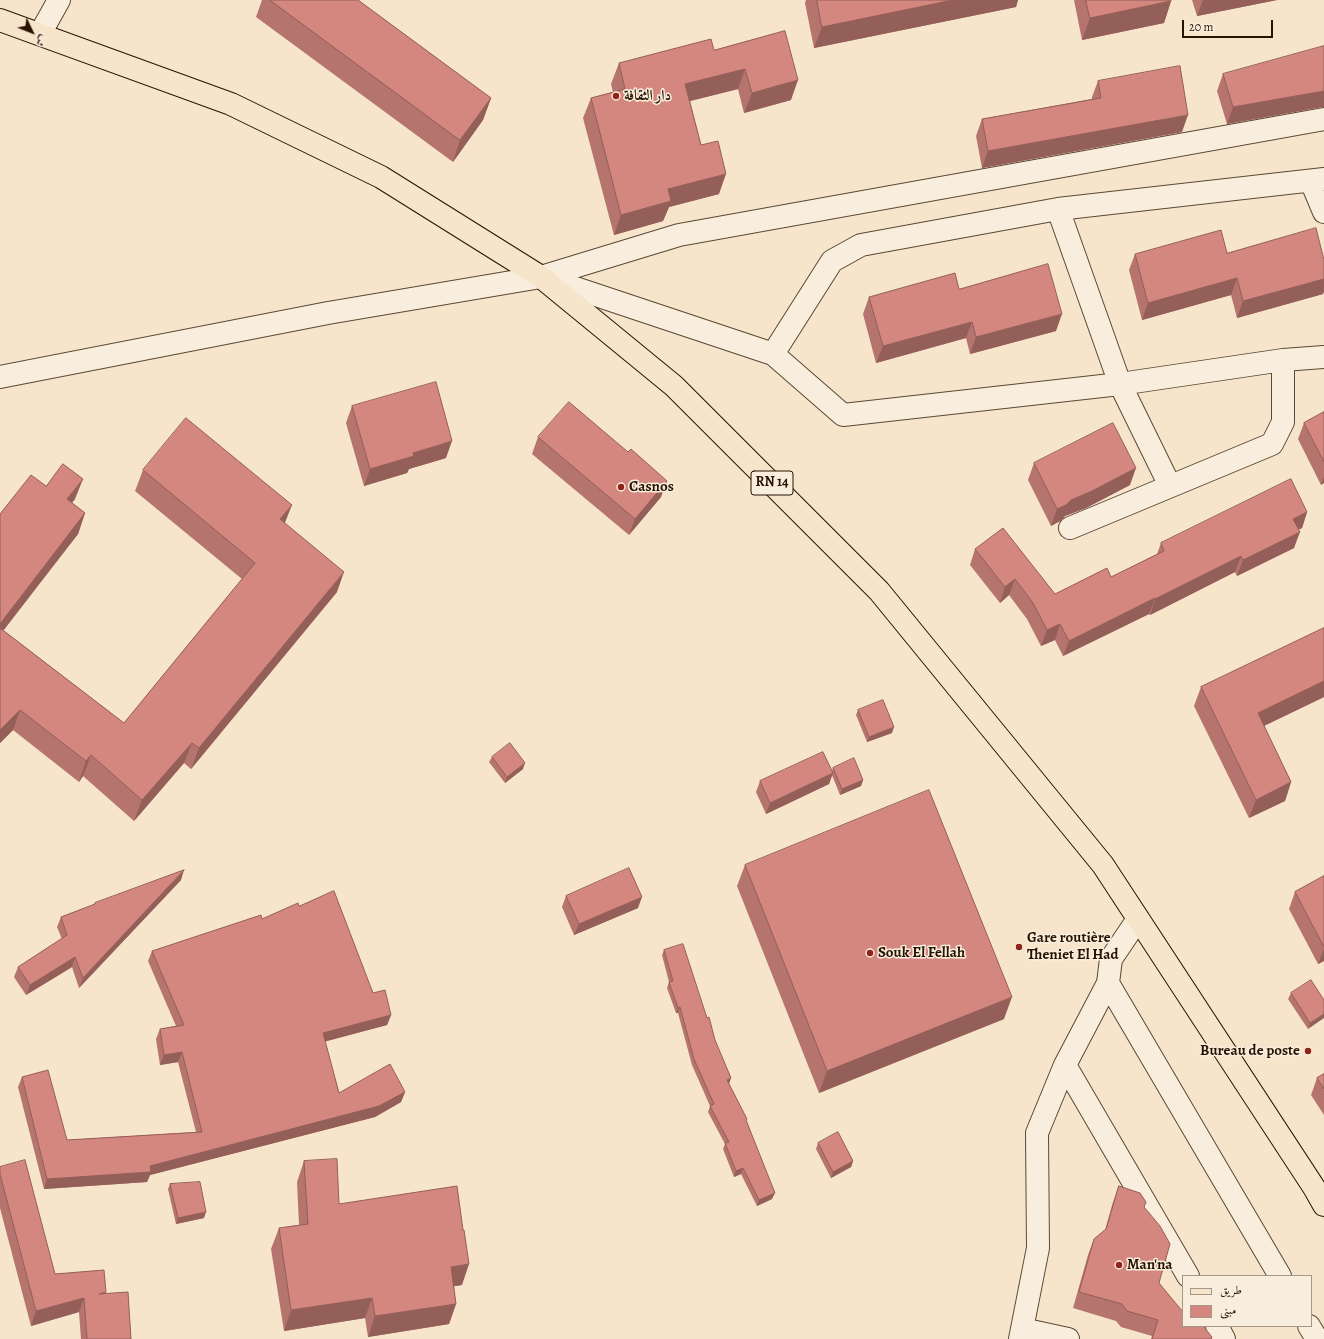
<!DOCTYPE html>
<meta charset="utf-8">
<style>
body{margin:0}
#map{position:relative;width:1324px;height:1339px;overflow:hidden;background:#f6e5cb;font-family:Alegreya,Amiri,serif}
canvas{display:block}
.legend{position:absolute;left:1182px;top:1275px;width:130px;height:52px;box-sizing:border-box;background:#f9eedd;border:1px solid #a59685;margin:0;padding:5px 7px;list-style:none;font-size:12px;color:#271300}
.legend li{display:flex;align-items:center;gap:8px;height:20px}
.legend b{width:20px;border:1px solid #a59685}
.north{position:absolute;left:12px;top:12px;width:40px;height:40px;-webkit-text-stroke:3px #f9eedd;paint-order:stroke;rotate:133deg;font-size:11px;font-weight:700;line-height:16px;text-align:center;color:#271300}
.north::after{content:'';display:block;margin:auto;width:14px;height:18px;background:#271300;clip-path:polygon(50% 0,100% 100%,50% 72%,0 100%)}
.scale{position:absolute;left:1182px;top:20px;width:91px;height:18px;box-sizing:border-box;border:2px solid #271300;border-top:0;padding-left:5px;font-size:12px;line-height:14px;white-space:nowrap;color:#271300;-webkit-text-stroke:3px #f9eedd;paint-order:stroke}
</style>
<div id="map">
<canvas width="1324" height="1339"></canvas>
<ul class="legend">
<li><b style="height:5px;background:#f6e5cb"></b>طريق</li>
<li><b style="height:11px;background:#d3877f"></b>مبنى</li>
</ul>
<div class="north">ش</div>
<div class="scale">20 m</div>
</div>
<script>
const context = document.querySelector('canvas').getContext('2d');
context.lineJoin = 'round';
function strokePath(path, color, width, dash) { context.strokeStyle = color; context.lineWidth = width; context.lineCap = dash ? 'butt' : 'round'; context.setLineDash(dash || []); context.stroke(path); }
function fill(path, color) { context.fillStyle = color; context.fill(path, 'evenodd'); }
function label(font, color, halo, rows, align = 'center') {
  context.font = font + ' Alegreya,Amiri,serif'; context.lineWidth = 3; context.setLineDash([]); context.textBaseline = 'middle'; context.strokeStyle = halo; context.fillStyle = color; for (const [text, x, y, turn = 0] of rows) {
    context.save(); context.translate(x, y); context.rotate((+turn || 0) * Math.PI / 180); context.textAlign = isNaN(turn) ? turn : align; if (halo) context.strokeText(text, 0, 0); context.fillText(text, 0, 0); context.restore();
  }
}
const minor = new Path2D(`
 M40,34L59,0
 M1311,181L1324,212
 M1058,209L1120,384L1170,486
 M542,277L773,354L843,415L1120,384L1283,360L1324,357
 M773,354L832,261L861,245L1058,209L1324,179
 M0,377L328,313L541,277L679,235L1324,119
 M1070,528L1272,444L1283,422V360
 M1138,919L1111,959L1108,983L1065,1065L1188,1276
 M1108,983L1280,1276
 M1217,1326L1224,1339
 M1309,1326L1317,1339
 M1022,1329L1068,1339
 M1020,1339L1038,1248L1037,1133L1065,1065`);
const major = new Path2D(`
 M0,20L231,104L381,177L541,277L674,386L879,591L1103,865L1315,1189L1324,1205`);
strokePath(minor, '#5b4833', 24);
strokePath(major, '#271300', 24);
strokePath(minor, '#f9eedd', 22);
strokePath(major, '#f6e5cb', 22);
fill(new Path2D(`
 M262,0H358L491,98L483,120L453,162L256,17Z
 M806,0H1018L1016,7L814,48L805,3Z
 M1074,0H1171V1L1164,23L1082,40Z
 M1192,0H1277L1197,16Z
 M785,31L791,100L744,113L738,89L690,101L701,145L719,194L669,207L663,221L614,235L583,118L591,98L613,92L611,84L619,63L714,50Z
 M1223,74L1322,107L1227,124L1217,91Z
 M1098,81L1182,132L982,168L976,136L982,119L1092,99V97Z
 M1227,253L1324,260V291L1323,294L1237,318L1231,295L1142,320L1129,270L1135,254Z
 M959,289L1056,331L970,354L966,338L876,363L863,314L869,297Z
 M352,406L446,458L409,469L407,473L364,486L346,423Z
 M1324,412V483L1321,485L1298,439L1304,423Z
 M538,437L661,497L629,535L532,454Z
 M1034,463L1130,485L1086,508L1065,516L1060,521L1051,526L1028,480Z
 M143,470L285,523L337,592L191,769L184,763L134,821L83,776L79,782L13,730L0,743V514L46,486L75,499L72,503L85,513L78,534L3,630L124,723L242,579L135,491Z
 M1307,512L1302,528L1299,529L1294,548L1237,576L1235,572L1150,615L1149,614L1063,656L1055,640L1041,646L1027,619L1009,595L1000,603L970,565L975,549L1055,594L1111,577L1157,554L1161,543Z
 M1324,628V697L1264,726L1291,782L1285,801L1249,818L1194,706L1201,687Z
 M858,710L892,733L867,742L856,715Z
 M492,757L523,769L505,783L489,762Z
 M833,768L863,780L861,786L840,795L832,775L829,784L766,814L756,792L760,781L832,771Z
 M745,865L1004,1019L819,1093L737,886Z
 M1324,876V961L1318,964L1289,909L1295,892Z
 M181,880L79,988L72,967L26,995L14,977L18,967L62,939L57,927L61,917L94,905L95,903Z
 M566,896L638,908L574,935L562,907Z
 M299,906L391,1015L387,1025L325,1041L339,1093L405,1092L401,1102L375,1117L150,1175L147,1182L44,1189L18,1087L22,1077L67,1140L196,1132L178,1062L160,1065L156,1039L160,1029L176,1026L148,961L152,951L262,919Z
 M664,950L707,1018L715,1040L729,1084L746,1122L772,1199L757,1206L741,1174L734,1177L723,1149L725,1144L708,1112L710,1106L692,1065L678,1013H676L667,988L669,982L662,955Z
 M1291,993L1324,1000L1308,1029L1288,999Z
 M1324,1074V1115L1311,1095L1317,1078Z
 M818,1143L853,1161L851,1167L831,1178L816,1149Z
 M304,1161L339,1204L462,1285L454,1286L456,1304L449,1324L368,1337L365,1318L284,1331L271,1249L279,1228L299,1225L297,1182Z
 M0,1167L55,1274L106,1292L105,1294L131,1339H81L79,1312L31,1326L0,1208Z
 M170,1184L204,1218L176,1224L168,1189Z
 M1119,1186L1144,1207L1159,1283L1183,1326L1211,1339H1151L1152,1336L1121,1327L1116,1321L1073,1308L1088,1255L1094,1239L1105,1230L1113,1202Z`), '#b5746d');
fill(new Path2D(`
 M953,0H1018L1016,7L814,48L822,27Z
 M1203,0H1277L1197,16Z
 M1171,1L1164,23L1082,40L1090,18Z
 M745,69L738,89L678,104L685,84Z
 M798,80L791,100L744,113L752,93Z
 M1324,91V107H1322L1227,124L1233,107Z
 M491,98L483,120L453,162L460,140Z
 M1188,115L1182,132L982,168L988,151Z
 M726,174L719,194L669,207L663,221L614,235L621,215L668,189Z
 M1237,278L1231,295L1142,320L1148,303Z
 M1324,279V291L1323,294L1237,318L1243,301Z
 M1062,314L1056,331L970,354L976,337Z
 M972,322L966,338L876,363L883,346Z
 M452,441L446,458L409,469L407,473L364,486L370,469L413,453Z
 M1136,468L1130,485L1086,508L1065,516L1060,521L1051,526L1057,509L1071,500Z
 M1324,477V483L1321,485Z
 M83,479L75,499L59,519L67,499Z
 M667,481L661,497L629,535L635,519Z
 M292,505L284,525L280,519Z
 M1307,512L1302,528L1288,535L1293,519Z
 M85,513L78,534L0,635V624Z
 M1300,532L1294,548L1237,576L1243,560Z
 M1241,556L1235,572L1150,615L1155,599Z
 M344,572L337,592L191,769L199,748Z
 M1015,579L1009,595L1000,603L1005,587Z
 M1155,598L1149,614L1063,656L1069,641Z
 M1060,624L1055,640L1041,646L1047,630Z
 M1324,681V697L1251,732L1258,713Z
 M20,710L13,730L0,743V730Z
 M894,727L892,733L867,742L869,737Z
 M192,743L184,763L134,821L142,800Z
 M91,755L83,776L79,782L86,761Z
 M525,763L523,769L505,783L507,777Z
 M833,773L829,784L766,814L770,803Z
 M863,780L861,786L840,795L842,789Z
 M1291,782L1285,801L1249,818L1256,800Z
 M184,870L181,880L79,988L83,978Z
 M642,897L638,908L574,935L579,924Z
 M1324,949V961L1318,964Z
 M75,957L72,967L26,995L30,985Z
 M1012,997L1004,1019L819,1093L827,1071Z
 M680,1007L678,1013H676L678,1008Z
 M1324,1014V1018L1308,1029L1310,1023Z
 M391,1015L387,1025L320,1043L323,1033Z
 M182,1052L178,1062L160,1065L164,1055Z
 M731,1078L729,1084L725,1086L727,1080Z
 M405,1092L401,1102L375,1117L150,1175L147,1182L44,1189L47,1179L150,1166Z
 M853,1161L851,1167L831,1178L833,1172Z
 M743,1168L741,1174L734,1177L736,1171Z
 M775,1193L772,1199L757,1206L759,1200Z
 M206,1212L204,1218L176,1224L178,1218Z
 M469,1264L462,1285L443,1288L451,1267Z
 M84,1298L79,1312L31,1326L36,1311Z
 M372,1298L365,1318L284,1331L291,1310Z
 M456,1304L449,1324L368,1337L375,1316Z`), '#945e59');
const building = new Path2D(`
 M270,0H358L491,98L460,140Z
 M817,0H953L822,27Z
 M1086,0H1171V1L1090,18Z
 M785,31L798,80L752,93L745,69L685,84L701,145L718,141L726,174L668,189L671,201L621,215L591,98L625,89L619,63L711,39L714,50Z
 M1324,46V91L1233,107L1223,74Z
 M1180,66L1188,115L988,151L982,119L1101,98L1098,81Z
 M1316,228L1324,260V279L1243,301L1237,278L1148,303L1135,254L1221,230L1227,253Z
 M1048,264L1062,314L976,337L972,322L883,346L869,297L955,273L959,289Z
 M436,382L452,441L413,453L414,456L370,469L352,406Z
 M569,402L628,452L631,449L667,481L635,519L538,437Z
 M1324,412V462L1304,423Z
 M186,418L292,505L280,519L344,572L199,748L192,743L142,800L91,755L86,761L20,710L0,730V628L124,723L255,563L143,470Z
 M1113,423L1136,468L1092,491L1071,500L1066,505L1057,509L1034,463Z
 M63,464L83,479L67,499L85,513L0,624V514L31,475L46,486Z
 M1291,479L1307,512L1293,519L1300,532L1243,560L1241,556L1155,599V598L1069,641L1060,624L1047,630L1033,603L1015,579L1005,587L975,549L1003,528L1055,594L1107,568L1111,577L1164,551L1161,543Z
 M1324,628V681L1258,713L1291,782L1256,800L1201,687Z
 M883,700L894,727L869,737L858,710Z
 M510,743L525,763L507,777L492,757Z
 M823,752L833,773L770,803L760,781Z
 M854,758L863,780L842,789L833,768Z
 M929,790L1012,997L827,1071L745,865Z
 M629,868L642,897L579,924L566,896Z
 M184,870L83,978L75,957L30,985L18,967L67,935L61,917L95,904V903Z
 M1324,876V947L1295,892Z
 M334,891L373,993L385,990L391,1015L323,1033L339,1093L390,1064L405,1092L379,1106L150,1166L151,1172L47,1179L22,1077L48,1070L67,1140L202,1132L182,1052L164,1055L160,1029L184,1025L152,951L261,915L262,919L298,903L299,906Z
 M683,944L707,1018L709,1017L715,1040L731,1078L727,1080L747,1119L746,1120L775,1193L759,1200L743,1168L736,1171L725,1143L729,1142L710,1106L714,1104L694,1059L680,1007L678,1008L669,982L673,981L664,950Z
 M1311,980L1324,1000V1014L1310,1023L1291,993Z
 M1324,1074V1089L1317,1078Z
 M838,1132L853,1161L833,1172L818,1143Z
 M337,1159L339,1204L457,1186L463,1230H464L469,1264L451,1267L456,1304L375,1316L372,1298L291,1310L279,1228L308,1224L304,1161Z
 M25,1160L55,1274L104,1270L106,1292L99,1294L128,1292L131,1339H87L84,1298L36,1311L0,1174V1167Z
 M200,1182L206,1212L178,1218L170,1184Z
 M1119,1186L1140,1193L1146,1202L1144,1207L1160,1226L1170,1244L1159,1283L1183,1312V1326H1203L1212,1337L1211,1339H1152L1158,1320L1127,1311L1122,1304L1079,1292L1094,1239L1106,1229Z`);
fill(building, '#d3877f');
strokePath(building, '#945e59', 1);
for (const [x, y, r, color] of [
 [616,96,4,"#8f2418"],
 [621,487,4,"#8f2418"],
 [1019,947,4,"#8f2418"],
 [870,953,4,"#8f2418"],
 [1308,1051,4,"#8f2418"],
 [1119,1265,4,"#8f2418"]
]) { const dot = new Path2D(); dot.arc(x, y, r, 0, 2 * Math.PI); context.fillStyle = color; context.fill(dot); strokePath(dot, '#f9eedd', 1.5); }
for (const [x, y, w] of [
 [772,483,42]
]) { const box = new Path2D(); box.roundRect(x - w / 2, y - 12, w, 24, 3); context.fillStyle = '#f9eedd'; context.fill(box); strokePath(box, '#271300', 1); }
label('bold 14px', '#271300', null, [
 ["RN 14",772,483]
]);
label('bold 15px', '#271300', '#f9eedd', [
 ["دار الثقافة",624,96],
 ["Casnos",629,487],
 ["Gare routière",1027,938],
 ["Theniet El Had",1027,955],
 ["Souk El Fellah",878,953],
 ["Bureau de poste",1300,1051,"right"],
 ["Man'na",1127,1265]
], 'left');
</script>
